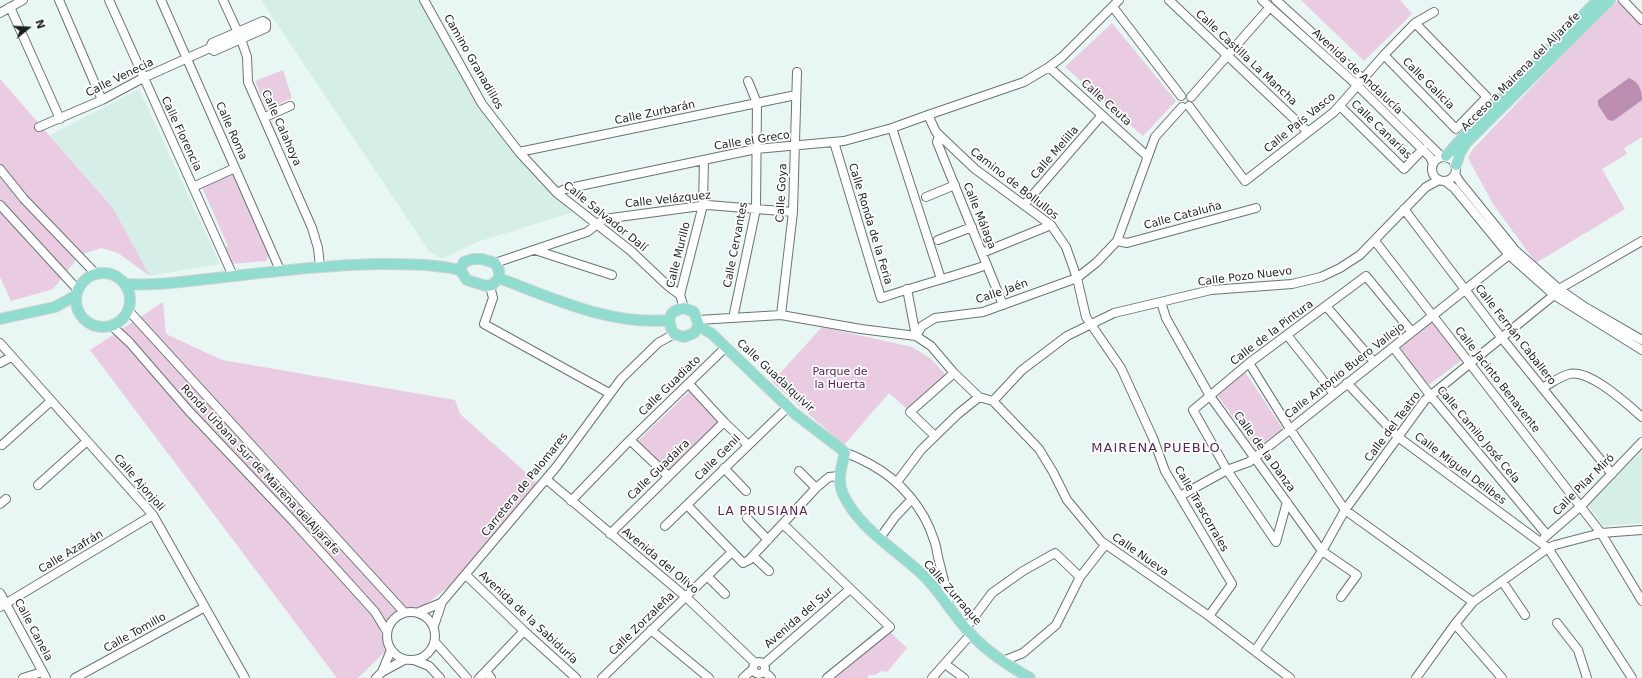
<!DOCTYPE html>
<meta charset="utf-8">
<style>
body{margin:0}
#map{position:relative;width:1642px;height:678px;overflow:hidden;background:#e8f7f3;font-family:"DejaVu Sans",sans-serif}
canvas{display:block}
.north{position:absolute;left:8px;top:8px;width:40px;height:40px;-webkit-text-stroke:3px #fff;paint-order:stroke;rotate:72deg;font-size:11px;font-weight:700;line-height:16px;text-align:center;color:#1b201e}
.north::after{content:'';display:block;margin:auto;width:14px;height:18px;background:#1b201e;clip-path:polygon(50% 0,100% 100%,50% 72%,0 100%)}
</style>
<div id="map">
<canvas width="1642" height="678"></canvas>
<div class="north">N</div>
</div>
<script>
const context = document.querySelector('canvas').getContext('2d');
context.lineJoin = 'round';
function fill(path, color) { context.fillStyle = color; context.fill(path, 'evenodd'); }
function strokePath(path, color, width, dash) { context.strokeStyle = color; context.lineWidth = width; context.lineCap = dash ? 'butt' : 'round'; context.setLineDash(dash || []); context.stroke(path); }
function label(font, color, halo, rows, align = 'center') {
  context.font = font + ' "DejaVu Sans",sans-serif'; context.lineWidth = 3.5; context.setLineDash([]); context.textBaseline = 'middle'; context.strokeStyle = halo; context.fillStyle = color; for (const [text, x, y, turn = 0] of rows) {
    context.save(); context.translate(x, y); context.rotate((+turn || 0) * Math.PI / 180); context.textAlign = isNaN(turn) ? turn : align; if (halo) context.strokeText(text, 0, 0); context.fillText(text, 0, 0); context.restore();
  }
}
fill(new Path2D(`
 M261,0H419L423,4L445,38L472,97L530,171L574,212L480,241L442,259L429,251Z
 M139,89L220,264L150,276L113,208L50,135Z
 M1642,450V523L1603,526L1589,506L1591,503Z`), '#d6eee8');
fill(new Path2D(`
 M1301,0H1400L1412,14L1364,61Z
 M1618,0H1620L1642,26V137L1624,148L1627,154L1602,169L1625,209L1536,263L1493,204L1468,158L1472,150L1561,57Z
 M1112,23L1176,101L1143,136L1065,67Z
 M283,70L292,98L267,110L255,81Z
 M0,79L113,208L150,276L118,253L101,248L80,255L53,289L11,301L0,277Z
 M233,174L270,253L266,261L231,264L224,248L228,246L202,187Z
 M163,302L166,334L222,360L455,400L460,414L541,486L471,569L419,610L379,631L391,646L358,678H337L90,350Z
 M1432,321L1463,359L1426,387L1399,347Z
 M822,327L912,347L930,358L947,376L908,410L889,393L844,445L772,382Z
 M1245,372L1283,429L1256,449L1218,396Z
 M690,391L719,421L668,471L638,441Z
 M889,631L907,648L887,672L881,671L875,675H869L867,678H832Z`), '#e9cbe2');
fill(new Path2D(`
 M1629,78C1639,82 1642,90 1642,100L1613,121L1608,120L1598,105V100Z`), '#bb8eb1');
const minor = new Path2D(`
 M59,0L102,100
 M109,0L233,276
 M161,0L280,270
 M223,0L241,39L247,57L248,82L312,228L318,248L320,266
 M424,0L482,104L519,152L557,193L631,251L668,286L680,295
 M1169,0L1308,132
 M1262,0L1357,85L1430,157L1433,164
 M1276,0L1363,79L1441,156
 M1623,0L1642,20
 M10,7L60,119
 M1113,7L1181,96
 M0,13L23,0
 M263,21L266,23V28L214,51L210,48L212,43Z
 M1384,55L1456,129L1487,97L1415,23
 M1049,67L1147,156
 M1191,97L1270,7
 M1189,106L1245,181L1334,112L1384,55L1415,23L1434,12
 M1340,106L1404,169L1423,149
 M928,115L1024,82L1049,67L1062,57L1119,0
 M265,117L290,106
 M39,127L102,100L143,78L210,48
 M892,128L941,279
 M939,135L937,142L1003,305
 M834,142L881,298C916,286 952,277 987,265
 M519,152L796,95
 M1432 169a12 12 0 1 1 24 0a12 12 0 1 1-24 0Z
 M0,169L24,199L95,273
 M1455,174L1460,182L1515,250L1559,289L1585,307L1642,340
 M1445,181L1454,188L1509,255L1554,295L1642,350
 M193,187L235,168
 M557,193L565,189L756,149L844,141L892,128L928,115L936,132L975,169L1051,225L1066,247L1077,278L1086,317L1121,368L1153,438L1165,471L1232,584L1209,616
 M926,197L955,185
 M0,205L77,289
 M1024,205L1102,115
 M1404,209L1501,337L1612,474
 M938,240L972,227
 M1117,241L1127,243L1256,208
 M1375,241L1601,533L1642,601
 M535,250L612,275
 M982,253L1051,225
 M495,263L587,232L604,219L708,205L793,212
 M492,285L491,290L493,298L484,324L609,393
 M907,289L916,336
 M1161,302L1166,318L1210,396L1322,551L1357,575L1341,597
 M1326,306L1374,362
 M684,308L680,295L703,205L704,160
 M128,310L404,612
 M781,315L793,212L797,72
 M733,318L756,209L757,103L748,81
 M698,320L781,315L861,329L916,336L931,346L954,373L979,397L993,401L1039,449L1053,472L1067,500L1101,541L1209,616L1290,678
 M112,326L130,343L188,410L292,520L375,612L387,632
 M1287,335L1334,394
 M916,336L922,326L935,318L983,312L1077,278L1097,262L1117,241L1155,137L1182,107
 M0,343L153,515L245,678
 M1393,347L1430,395L1547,535
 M0,363L11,357
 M1249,363L1290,429L1345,510L1473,602
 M1347,383L1398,437L1548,548L1632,678
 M689,384L724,422L747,444
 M1542,388C1550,384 1561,376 1569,374C1590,369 1627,404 1642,417
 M993,401L1022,370L1067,336L1114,313L1211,290L1292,284L1321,277L1340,268L1360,255L1426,187L1439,180
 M935,436L910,412L954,373
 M630,440L668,476
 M2,445L51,401
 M845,453C854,455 862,460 870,464C900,480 924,508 934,540C937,547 937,555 939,561C943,577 947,591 949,606
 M724,468L746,491
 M799,471L816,488
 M546,479L686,597L755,663
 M897,482L921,450L958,414L979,397
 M38,485L87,441
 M1180,496L1227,470L1249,462L1515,250
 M571,501L630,440L726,347
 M1287,502L1276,542L1227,470L1193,410L1249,363L1366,276L1412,332
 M0,504L6,499
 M687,505L743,563L749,560L816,488L829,477L839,476
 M747,518L768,540
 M783,524L890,627L827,678
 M665,526L788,407
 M610,534L724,422
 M880,538L895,517L912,499
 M1544,538L1581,506L1642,442
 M753,556L769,571
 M466,575L524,631L576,678
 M708,577L725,594
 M1502,581L1525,615
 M0,593L46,678
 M0,607L153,515
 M387 636a24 24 0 1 1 48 0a24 24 0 1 1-48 0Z
 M419,612L441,603
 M1557,623L1578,650L1587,678
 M1455,624L1502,678
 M434,626L442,602L557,466L621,379L658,343L674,334
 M966,628L992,593L1023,571L1055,553L1080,577
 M651,630L709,678
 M435,642L467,678
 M1255,651L1322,551L1345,510L1425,400L1554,295L1559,289L1642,241
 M414,660L429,666L440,678
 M1003,661L1023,653L1056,625L1080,577L1105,545
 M753 668a6 6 0 1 1 12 0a6 6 0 1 1-12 0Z
 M764,664L850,589
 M945,664L964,678
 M486,671L524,631
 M382,672L404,660
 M765,672L771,678
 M23,678L42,672
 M75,678L205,607
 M376,678L382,672L391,650
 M479,678L486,671L491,678
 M602,678L732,552
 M743,678L753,669
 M932,678L971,634
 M1416,678L1455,624L1473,602L1548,548L1555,545L1601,533L1642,530`);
const major = new Path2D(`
 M1446,156L1461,139L1598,0
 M1456,165L1460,153L1466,143L1610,0
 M473,259H482L495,263L499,270V278L492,285L486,286L467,280L460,270L464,262Z
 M76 300a27 27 0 1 1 54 0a27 27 0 1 1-54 0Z
 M499,278C552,298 611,326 669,320
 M125,284C156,286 186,281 216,278C271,272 324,265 379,264C406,264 434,264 460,270
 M684,308L694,312L699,326L694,333L684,337L674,334C666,320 668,311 684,308Z
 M0,319L55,307L75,296
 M699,326L712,334L794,413L841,449L845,453C841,468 837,480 843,494C859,529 897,550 924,576C941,593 953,615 970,633C986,651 1009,666 1030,678`);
strokePath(minor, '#697572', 10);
strokePath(major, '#d1d2d2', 12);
strokePath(minor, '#fff', 8);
strokePath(major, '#90dcce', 10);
label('11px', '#1b201e', '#fff', [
 ["Calle Castilla La Mancha",1246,58,43],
 ["Camino Granadillos",473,62,60],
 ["Avenida de Andalucía",1357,72,43],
 ["Acceso a Mairena del Aljarafe",1521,72,-45],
 ["Calle Venecia",120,78,-26],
 ["Calle Galicia",1428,84,45],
 ["Calle Ceuta",1106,103,42],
 ["Calle Zurbarán",655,113,-12],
 ["Calle País Vasco",1300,123,-39],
 ["Calle Calahoya",281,128,66],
 ["Calle Canarias",1381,130,44],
 ["Calle Roma",231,131,66],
 ["Calle Florencia",181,134,65],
 ["Calle el Greco",752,141,-9],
 ["Calle Melilla",1055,153,-49],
 ["Camino de Bollullos",1014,184,38],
 ["Calle Goya",782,193,-87],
 ["Calle Velázquez",668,200,-6],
 ["Calle Málaga",979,216,68],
 ["Calle Cataluña",1183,216,-15],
 ["Calle Salvador Dalí",605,217,39],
 ["Calle Ronda de la Feria",870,224,73],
 ["Calle Cervantes",736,245,-79],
 ["Calle Murillo",679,255,-76],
 ["Calle Pozo Nuevo",1245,277,-7],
 ["Calle Jaén",1002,292,-19],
 ["Calle de la Pintura",1272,333,-37],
 ["Calle Fernán Caballero",1515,335,52],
 ["Calle Antonio Buero Vallejo",1345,371,-38],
 ["Calle Guadalquivir",775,376,43],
 ["Calle Jacinto Benavente",1497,380,52],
 ["Calle Guadiato",670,386,-44],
 ["Calle del Teatro",1393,427,-53],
 ["Calle Camilo José Cela",1478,435,50],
 ["Calle de la Danza",1264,452,54],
 ["Calle Genil",718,458,-45],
 ["Calle Miguel Delibes",1460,469,37],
 ["Ronda Urbana Sur de Mairena delAljarafe",260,470,47],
 ["Calle Guadaira",659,470,-44],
 ["Calle Ajonjoli",139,483,49],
 ["Carretera de Palomares",525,485,-51],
 ["Calle Pilar Miró",1584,485,-45],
 ["Calle Trascorrales",1201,509,60],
 ["Calle Azafrán",71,552,-31],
 ["Calle Nueva",1140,555,35],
 ["Avenida del Olivo",660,561,40],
 ["Calle Zurraque",952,593,49],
 ["Avenida de la Sabiduría",528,618,43],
 ["Avenida del Sur",799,618,-41],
 ["Calle Zorzaleña",642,624,-44],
 ["Calle Canela",33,630,62],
 ["Calle Tomillo",135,633,-29]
]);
label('11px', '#5b2452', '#fff', [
 ["Parque de",840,372],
 ["la Huerta",840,385]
]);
context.letterSpacing = '1px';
label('12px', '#5b2653', '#fff', [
 ["LA PRUSIANA",763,512]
]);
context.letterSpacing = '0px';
context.letterSpacing = '1px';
label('13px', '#5b2653', '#fff', [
 ["MAIRENA PUEBLO",1156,449]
]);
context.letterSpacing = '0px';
</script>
